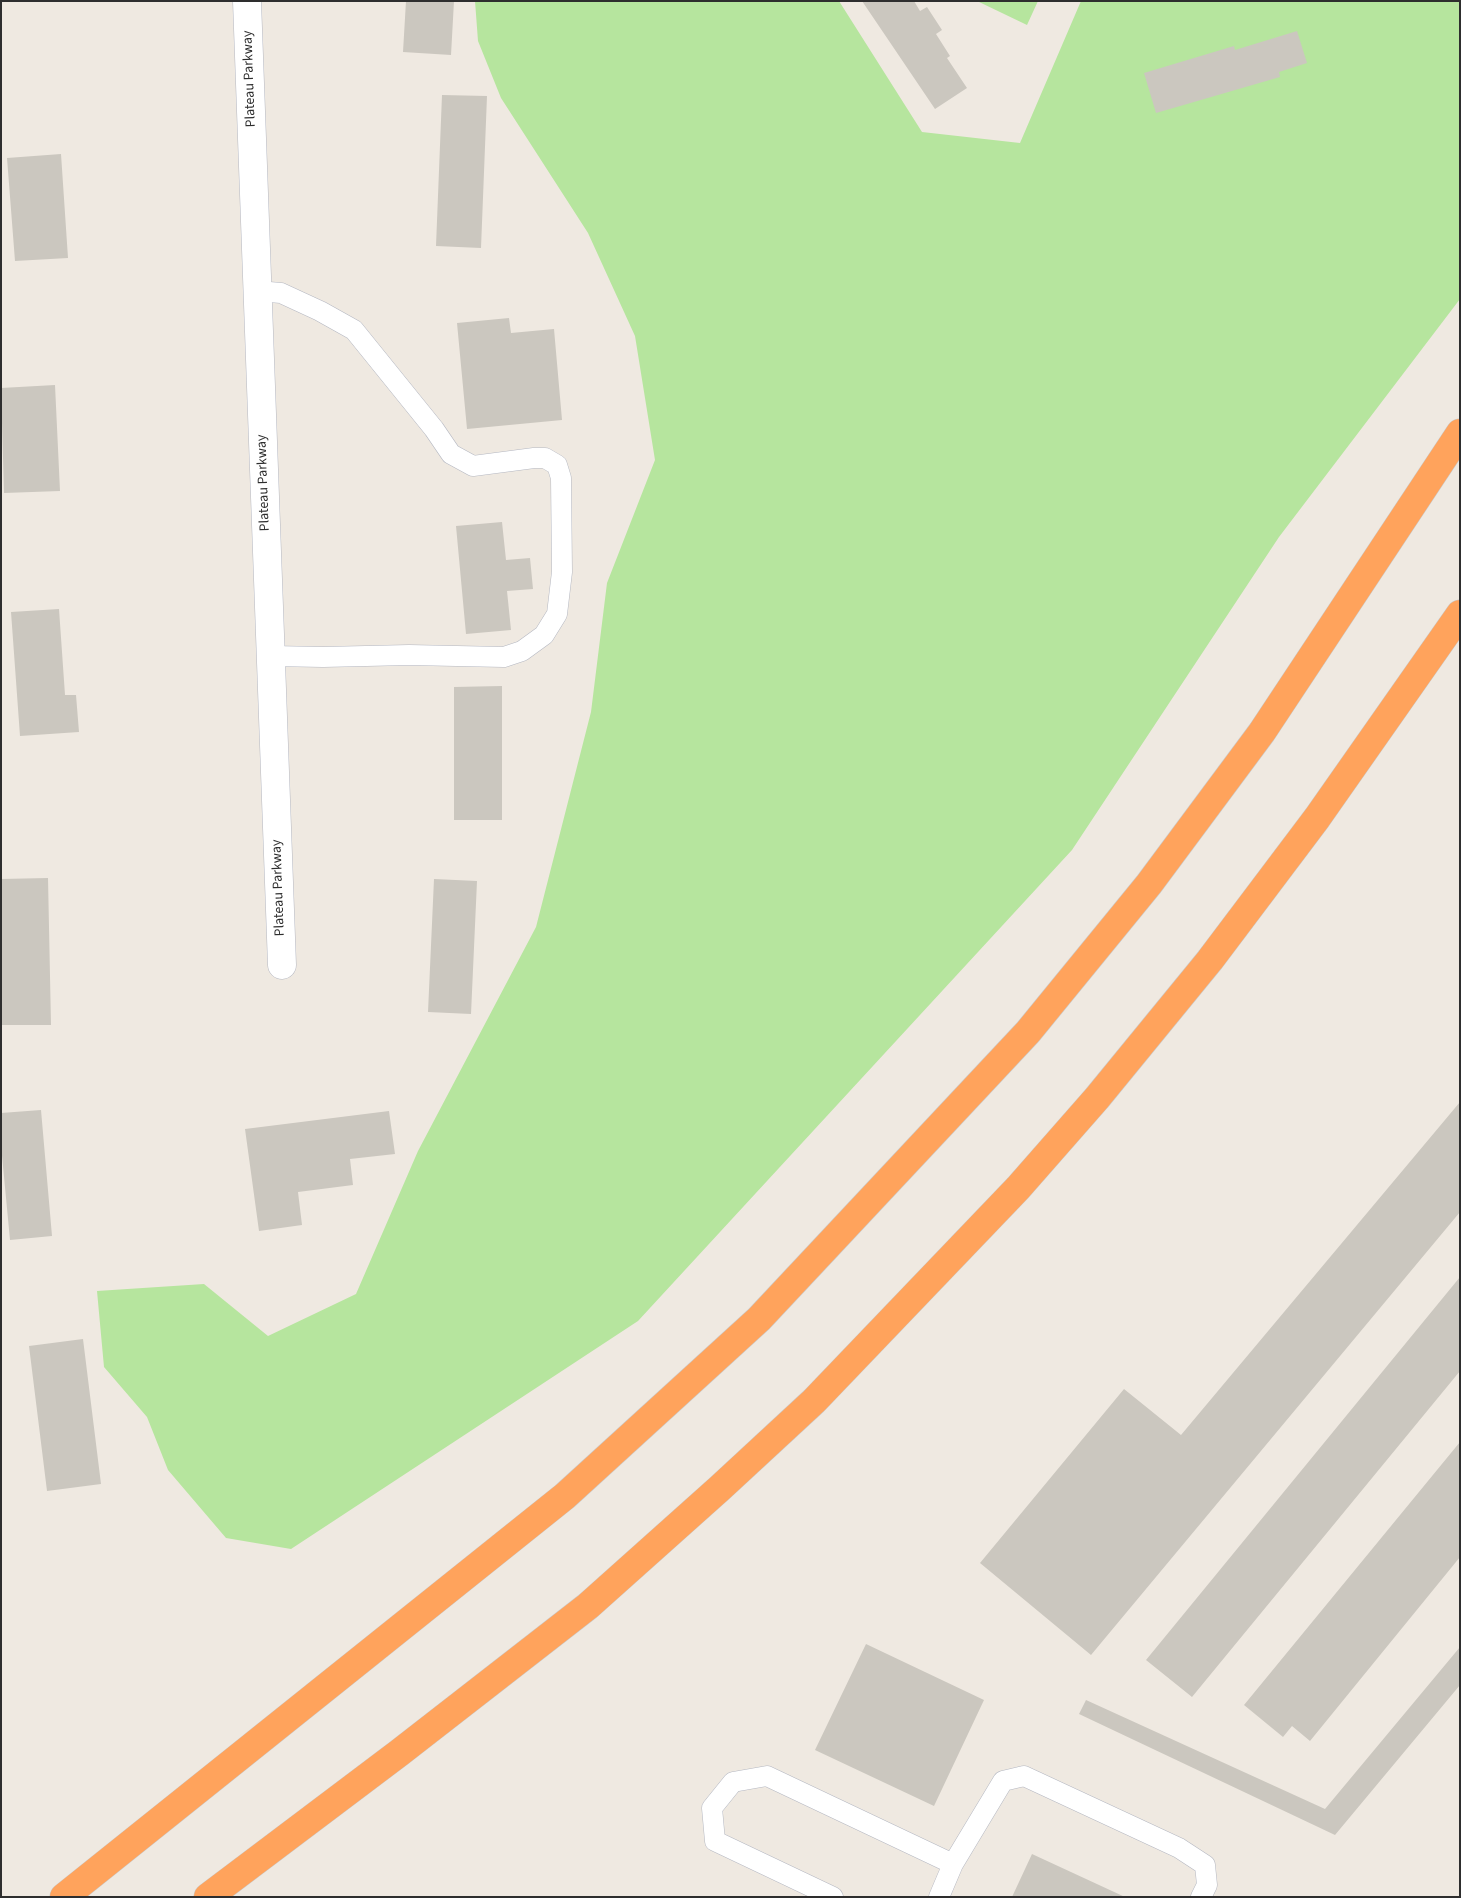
<!DOCTYPE html>
<style>
body{margin:0}
#map{position:relative;width:1461px;height:1898px;overflow:hidden;background:#efe9e1;font-family:"Source Sans 3",sans-serif}
canvas{display:block}
.frame{position:absolute;inset:0;border:2px solid #2e2e2e;pointer-events:none}
</style>
<div id="map">
<canvas width="1461" height="1898"></canvas>
<div class="frame"></div>
</div>
<script>
const context = document.querySelector('canvas').getContext('2d');
context.lineJoin = 'round';
function fill(path, color) { context.fillStyle = color; context.fill(path, 'evenodd'); }
function strokePath(path, color, width, dash) { context.strokeStyle = color; context.lineWidth = width; context.lineCap = dash ? 'butt' : 'round'; context.setLineDash(dash || []); context.stroke(path); }
function label(font, color, halo, rows, align = 'center') {
  context.font = font + ' "Source Sans 3",sans-serif'; context.lineWidth = 4; context.setLineDash([]); context.textBaseline = 'middle'; context.strokeStyle = halo; context.fillStyle = color; for (const [text, x, y, turn = 0] of rows) {
    context.save(); context.translate(x, y); context.rotate((+turn || 0) * Math.PI / 180); context.textAlign = isNaN(turn) ? turn : align; if (halo) context.strokeText(text, 0, 0); context.fillText(text, 0, 0); context.restore();
  }
}
fill(new Path2D(`
 M475,1H839L922,132L1020,143L1081,1H1460V299L1279,537L1072,850L638,1321L291,1549L226,1538L168,1470L147,1417L104,1367L97,1291L204,1284L268,1336L356,1294L418,1151L536,927L591,712L607,583L655,460L635,336L588,233L501,98L478,41Z
 M977,1H1038L1027,25Z`), '#b6e59e');
fill(new Path2D(`
 M406,1H454L451,55L403,52Z
 M862,1H914L920,11L927,7L942,30L936,34L950,56L947,58L967,88L935,109Z
 M1297,31L1307,63L1279,72L1280,77L1156,113L1144,73L1234,46L1235,50Z
 M442,95L487,96L481,248L436,246Z
 M61,154L68,258L15,261L7,158Z
 M509,318L511,333L554,329L562,420L467,429L457,323Z
 M55,385L60,491L4,493L1,388Z
 M502,522L506,560L530,558L533,589L507,591L511,630L466,634L456,526Z
 M59,609L65,695H76L79,732L20,736L11,612Z
 M502,686V820H454V687Z
 M48,878L51,1025H1V879Z
 M434,879L477,881L471,1014L428,1012Z
 M1460,1102V1212L1091,1655L980,1563L1124,1389L1181,1435Z
 M41,1110L52,1236L10,1240L1,1145V1113Z
 M389,1111L395,1154L350,1159L353,1185L298,1192L302,1225L259,1231L245,1129Z
 M1460,1277V1371L1192,1697L1146,1660Z
 M83,1339L101,1484L47,1491L29,1346Z
 M1460,1442V1557L1310,1741L1292,1726L1283,1737L1244,1705Z
 M866,1644L984,1700L934,1806L815,1750Z
 M1460,1647V1685L1335,1835L1079,1714L1086,1700L1325,1809Z
 M1032,1854L1125,1897H1012Z`), '#cbc7bf');
const lane = new Path2D(`
 M257,291L281,293L320,311L354,330L434,429L451,454L473,466L534,458H545L557,465L561,478L562,572L557,614L544,635L522,651L504,657L409,655L323,657L271,656
 M833,1897L715,1841L712,1808L733,1782L767,1776L953,1864
 M939,1897L953,1864L1003,1781L1024,1776L1179,1848L1205,1865L1207,1885L1201,1897`);
const street = new Path2D(`
 M247,1L282,965`);
const highway = new Path2D(`
 M64,1897L565,1496L759,1319L1028,1032L1149,884L1262,732L1460,433
 M208,1897L399,1753L588,1606L720,1488L814,1401L1018,1188L1097,1098L1210,960L1317,818L1460,614`);
strokePath(lane, '#b4b7c1', 21);
strokePath(street, '#b4b7c1', 29);
strokePath(highway, '#c9c9c9', 29);
strokePath(lane, '#fff', 20);
strokePath(street, '#fff', 28);
strokePath(highway, '#ffa35c', 28);
label('14px', '#2e2e2e', '#fff', [
 ["Plateau Parkway",250,79,-92],
 ["Plateau Parkway",264,483,-92],
 ["Plateau Parkway",279,888,-92]
]);
</script>
